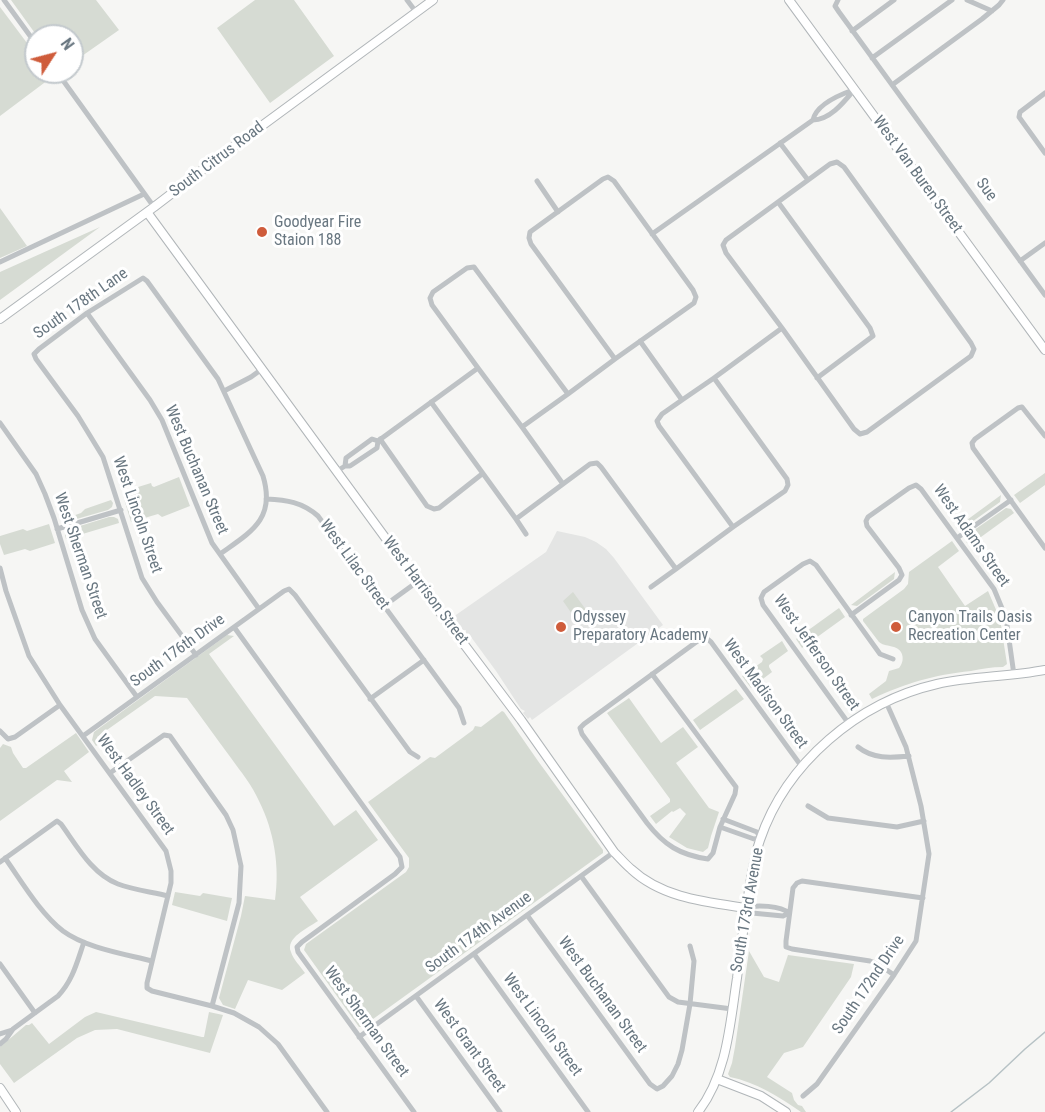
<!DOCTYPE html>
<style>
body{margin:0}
#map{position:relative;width:1045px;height:1112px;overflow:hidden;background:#f6f6f4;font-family:"Roboto Condensed",sans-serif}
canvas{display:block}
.north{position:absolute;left:24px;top:24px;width:60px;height:60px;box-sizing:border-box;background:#fff;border:2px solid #c3c9cd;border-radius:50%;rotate:54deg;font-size:16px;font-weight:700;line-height:24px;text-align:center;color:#697781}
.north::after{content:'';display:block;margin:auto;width:21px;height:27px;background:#cf5c3b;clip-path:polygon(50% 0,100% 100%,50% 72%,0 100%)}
</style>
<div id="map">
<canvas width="1045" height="1112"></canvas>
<div class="north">N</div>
</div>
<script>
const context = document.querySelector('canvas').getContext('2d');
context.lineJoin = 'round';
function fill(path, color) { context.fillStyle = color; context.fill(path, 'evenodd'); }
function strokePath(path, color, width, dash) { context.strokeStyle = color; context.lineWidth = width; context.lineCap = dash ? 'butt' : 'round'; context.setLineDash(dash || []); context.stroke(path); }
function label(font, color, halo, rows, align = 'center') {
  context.font = font + ' "Roboto Condensed",sans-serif'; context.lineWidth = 6; context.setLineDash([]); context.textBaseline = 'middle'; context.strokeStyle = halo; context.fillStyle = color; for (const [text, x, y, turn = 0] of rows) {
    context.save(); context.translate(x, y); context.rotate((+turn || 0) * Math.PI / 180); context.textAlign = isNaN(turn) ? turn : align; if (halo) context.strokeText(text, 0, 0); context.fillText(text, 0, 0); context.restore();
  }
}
fill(new Path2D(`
 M557,531L585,537L596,542L606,549L614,558L663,625L532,720L530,717L528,719L523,713L525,711L521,709L496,671L471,637L466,633V630H463L453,617L546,552Z`), '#e4e5e4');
fill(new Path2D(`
 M11,0H96L119,30L72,63V36H37Z
 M255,0H294L334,56L270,103L217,28Z
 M0,7L36,55V72H49L52,77L0,116Z
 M0,208L27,246L0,258Z
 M100,227L0,300V272Z
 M1045,473V485L1020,503L1014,495Z
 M179,477L190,506L162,517L158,514L131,522L122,492L151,483L152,486L154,487Z
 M1001,495L1000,502L962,529L956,528Z
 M111,500L113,503L112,507L108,510L66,522L61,520L81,513L85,509Z
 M1006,508L1011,509L1014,513L970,545L966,542L967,535Z
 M109,517H114L118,519L119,523L66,539L65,535L67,530Z
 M49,524L55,543L30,551L25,549L4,555L0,544V536L23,529L27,531Z
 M952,541L959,551L938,567L965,606L988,591L1000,619L1007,664L1003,667C992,667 981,669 971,671C933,675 906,683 872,699L869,694L886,681L889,671L899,668C905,661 904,650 894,647C888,645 884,646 879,642L863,621V619L904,589L908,584L909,572Z
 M895,572L894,579L857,606L851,605Z
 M573,592L592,618L584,620L579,624L563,601Z
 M839,608L845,617L802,648L796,639Z
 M227,635L234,636L209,654L334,826L356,810L378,840L300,897L318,921C308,928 285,938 291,952C293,959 301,967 305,973L282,990L248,980L235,1009L223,1005L219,998L241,916L245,896L275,900C280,866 274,831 259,801C252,785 241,772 231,758C216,738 202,718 187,698L155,696L97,737L100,743L96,746L92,740L94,732Z
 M782,641L788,651L769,665V667L772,672L751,688L742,676L762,662L763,659L760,656Z
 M736,689L744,699L700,730L693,720Z
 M629,698L661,743L683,727L698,747L676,763L709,808L719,812L711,836L708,848L703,852L687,848L669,837L686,814L680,808L673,812L672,811L656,824L650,816L670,802V799L607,713Z
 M502,711L504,712L538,761L603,850V853L362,1027H359L304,950L306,944L406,872L409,867V858L368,802L430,757L435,758L473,730L475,726L481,727Z
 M76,733L89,752L64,771L72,782L57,780L0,821V748L3,744L11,747L13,753L23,768H26Z
 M175,892L200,896L203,893L232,898L227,921L172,905Z
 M749,951L764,977L779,982L788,955L854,964L851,977L803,1047L784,1053L767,1077L792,1093L794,1100L798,1105L802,1106L806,1112H801C780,1097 755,1082 730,1077L728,1074L732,1063L735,1047Z
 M96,1012L202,1037H204L209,1012L223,1015L210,1053L117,1029L95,1030L77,1038L14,1083L0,1064V1047L26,1025H29L32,1023L49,1044L85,1017Z`), '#d6dbd3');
strokePath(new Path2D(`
 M951,1112L989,1083L1025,1049L1045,1032`), '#b7c2c5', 1.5);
const secondary = new Path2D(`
 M789,0L1045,350
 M147,212L433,603L521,720L614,852C620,858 625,864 631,869C662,898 706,902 746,908
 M0,319L154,207L218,158L433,0
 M717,1079L761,1096L786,1112
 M0,1088L16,1112
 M698,1112C727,1075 730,1024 737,978C741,947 745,915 750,884C753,869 755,854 760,840C786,763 858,702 937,684C972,676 1009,677 1045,670`);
strokePath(secondary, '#b1b6b9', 10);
strokePath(new Path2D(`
 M4,0L36,44
 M407,0L416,12
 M838,0L835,6L839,12L1045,295
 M967,0L992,11
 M852,31L894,0
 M872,58L952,0
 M57,72L154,207
 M892,85L982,19L999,5L1003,0
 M1045,93L1020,112L1019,117L1045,153
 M813,120C816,105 839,95 853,90
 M780,143L808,180
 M537,181L558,212
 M778,202L870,328L873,336L817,378
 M652,234L813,120C830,120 844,102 854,90
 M1020,261L1045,243
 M0,262L144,194
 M87,313L150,400L162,420L212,543L259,609
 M640,341L682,400L662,414L657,421L659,426L733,527L676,569
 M714,378L782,328L726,253L723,245L726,240L830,164L837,162L844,167L971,343L974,349L971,356L867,432L860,434L854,429L782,328
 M224,391L251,377L262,369
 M568,394L615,359L531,244L529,238L530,232L603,179L608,177L614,181L693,290L696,297L694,303L615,359
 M682,400L714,378L787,479L788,485L785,491L733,527
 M431,402L516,519L563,484
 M0,423L36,474L45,494L54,518L82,610L95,639L137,697
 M522,427L563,484L590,464L597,463L601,467L676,569L651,587
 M1045,436L1022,407L1018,408L975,439L972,443L973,448L1045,548
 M380,439L427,506L434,509L439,508L482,474
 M345,466L346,458L372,439L378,441
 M337,471L345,466H350L377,448L378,441L478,368L432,305L430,298L433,292L467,268L474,267L568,394L522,427L478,368
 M266,499C287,500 302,502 318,516L459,708L464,723
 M516,519L526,534
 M57,529L121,510
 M957,538L1011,500
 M0,568L6,591L29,656L60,705L166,851L171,871V883L147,983V988L152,991L212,1006L234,1013L259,1027L278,1044L327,1112
 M384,606L417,582
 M851,615L899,580L902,575L899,568L867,526L866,521L868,517L909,488L916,485L921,489L994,589L1006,618L1014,675
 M234,627L400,857L402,867L395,874L302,942L297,947L298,952L414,1112
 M196,655L157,602L142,578L103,457L78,416L36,359L34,354L39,349L87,313L143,278L147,281L218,379L263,476C276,519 251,532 220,554
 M652,674L736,787L735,794L720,827L713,853L708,859C680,855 664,845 647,823L582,734L580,728L584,724L699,640L705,637L711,642L802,767
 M370,699L424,660
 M849,724L763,605L761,598L764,592L803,564L810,561L816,565L880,654L893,659
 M0,731L8,739L15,737L60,705
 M83,736L284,591L289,589L295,595L410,752L418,757
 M858,747C873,759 890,758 909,756
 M110,773L164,735L170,736L226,815L233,830L241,866L239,903L212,1006
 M808,806L828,818L897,827L924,821
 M723,819L757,832L760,838
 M720,827L754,839L760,838
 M5,858C22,882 40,913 63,931C86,948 125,954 152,961
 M0,862L57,821L61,824C77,846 92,874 118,884C134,890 152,892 168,896
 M581,876L669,997L678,1002L732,1009
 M746,908L752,913L783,916L789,913
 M746,908C756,904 781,906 789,913
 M527,915L650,1084L657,1089L663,1086L672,1076L678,1064L682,1050L690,1004L694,961L690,946
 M474,954L588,1112
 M0,964L35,1013
 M894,975L878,964L870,961L792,949L786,947V941L793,888L797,883L802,881L923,898
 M416,996L500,1112
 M0,1034L12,1030
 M359,1037L614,852
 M0,1044L6,1039L13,1029L58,996C73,980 77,962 84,942
 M803,1096L817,1084L894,975L916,941L929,854L921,806L906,747L886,702`), '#bec2c5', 5);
strokePath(secondary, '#fff', 8);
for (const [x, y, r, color] of [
 [262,232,6,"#cf5c3b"],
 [561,627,6,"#cf5c3b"],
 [896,627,6,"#cf5c3b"]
]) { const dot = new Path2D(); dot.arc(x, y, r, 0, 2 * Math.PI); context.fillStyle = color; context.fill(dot); strokePath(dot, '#fff', 2); }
label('16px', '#697781', '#fff', [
 ["South Citrus Road",217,160,-37],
 ["West Van Buren Street",917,175,54],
 ["Sue",986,190,54],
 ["South 178th Lane",81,304,-35],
 ["West Buchanan Street",196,470,67],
 ["West Lincoln Street",137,515,71],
 ["West Adams Street",971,536,55],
 ["West Sherman Street",80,556,71],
 ["West Lilac Street",354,565,54],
 ["West Harrison Street",425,591,53],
 ["South 176th Drive",178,651,-36],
 ["West Jefferson Street",816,653,55],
 ["West Madison Street",765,694,54],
 ["West Hadley Street",135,785,54],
 ["South 173rd Avenue",748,910,-80],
 ["South 174th Avenue",479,933,-36],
 ["South 172nd Drive",869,985,-56],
 ["West Buchanan Street",602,995,54],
 ["West Sherman Street",366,1022,54],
 ["West Lincoln Street",542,1025,54],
 ["West Grant Street",469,1046,54]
]);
label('16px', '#697781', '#fff', [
 ["Goodyear Fire",274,223],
 ["Staion 188",274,241],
 ["Odyssey",573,618],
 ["Preparatory Academy",573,636],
 ["Canyon Trails Oasis",908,618],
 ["Recreation Center",908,636]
], 'left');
</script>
